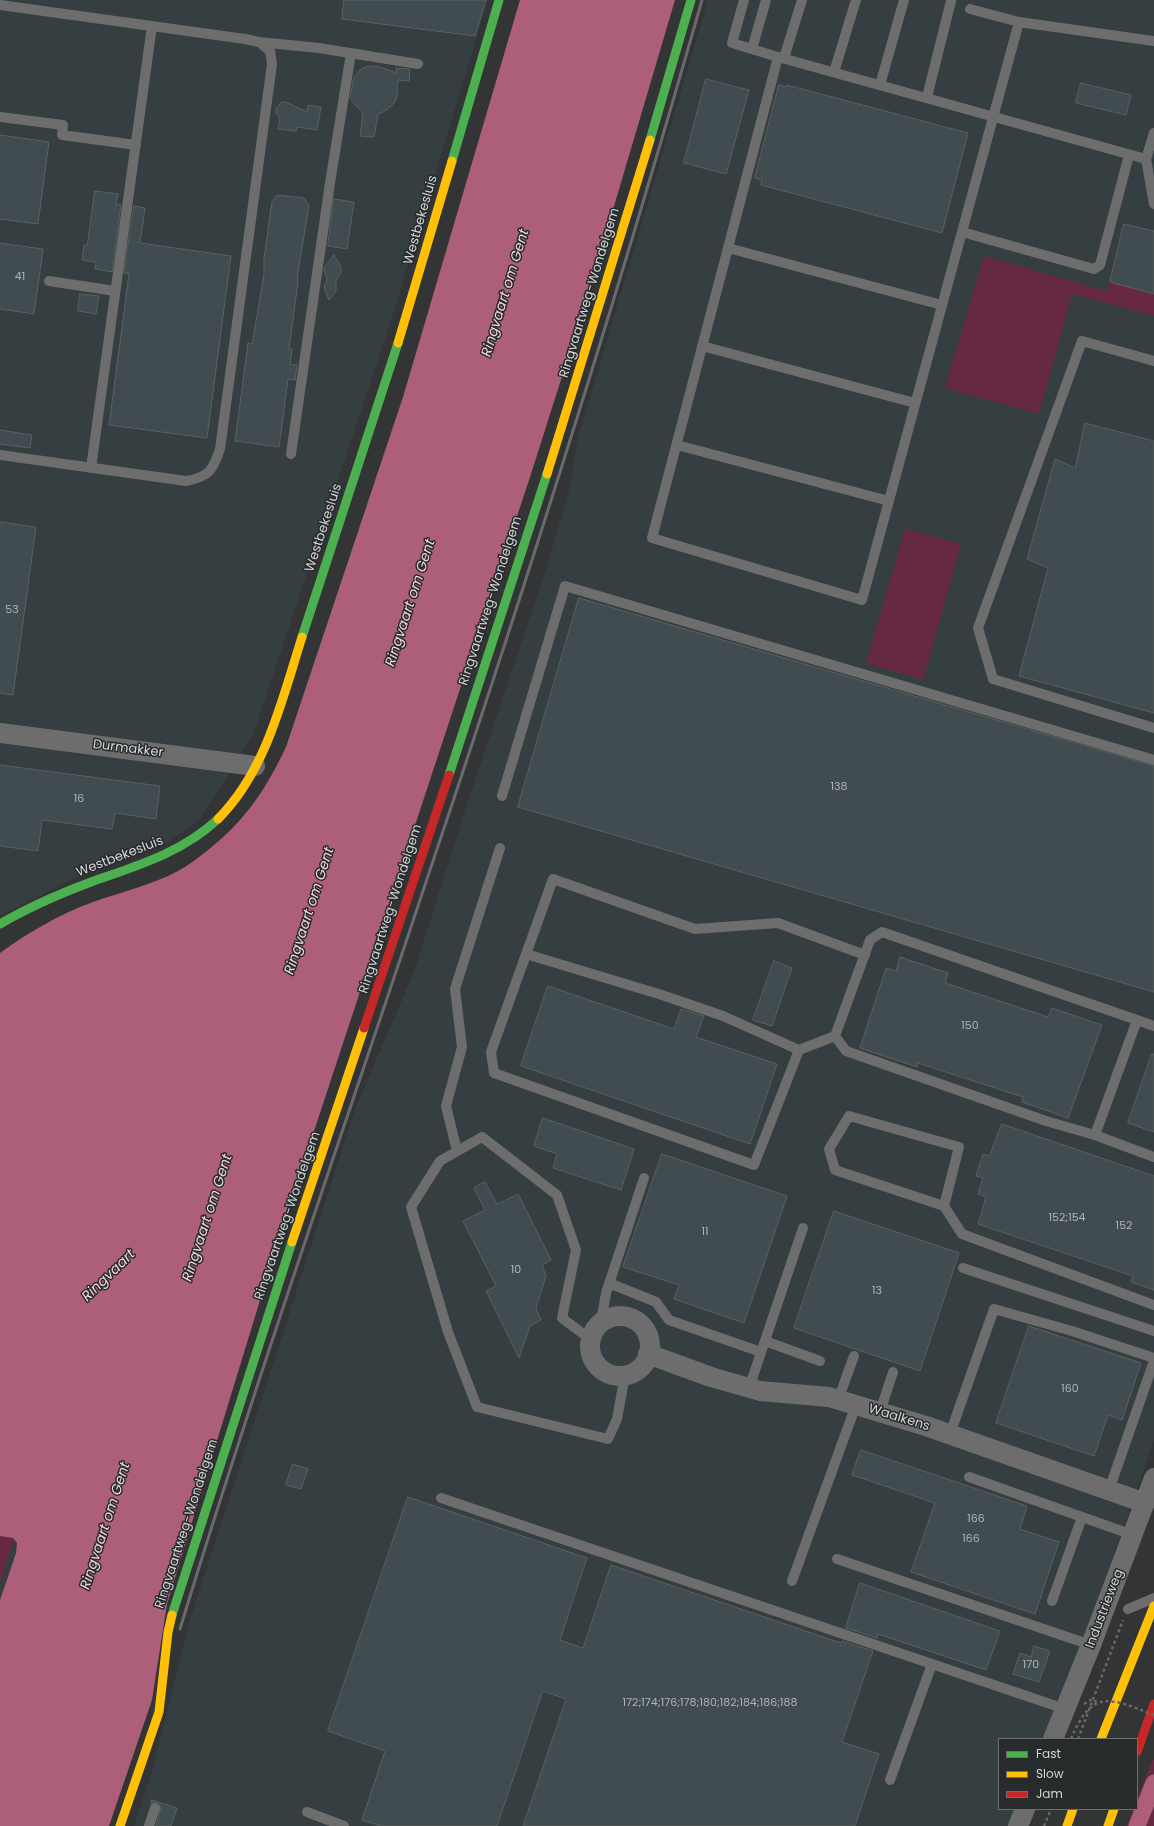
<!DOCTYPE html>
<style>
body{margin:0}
#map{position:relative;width:1154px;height:1826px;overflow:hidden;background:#323435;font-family:Poppins,sans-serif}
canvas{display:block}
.legend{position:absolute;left:998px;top:1738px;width:140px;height:72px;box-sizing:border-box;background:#272b2c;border:1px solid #6c6f70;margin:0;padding:5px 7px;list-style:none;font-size:12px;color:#d3d5d6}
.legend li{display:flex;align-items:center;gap:8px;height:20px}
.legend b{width:20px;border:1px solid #6c6f70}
</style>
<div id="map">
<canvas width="1154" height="1826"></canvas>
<ul class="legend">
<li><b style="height:5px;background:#4caf50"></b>Fast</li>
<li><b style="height:5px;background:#ffc107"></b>Slow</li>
<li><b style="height:5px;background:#c62828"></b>Jam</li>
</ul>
</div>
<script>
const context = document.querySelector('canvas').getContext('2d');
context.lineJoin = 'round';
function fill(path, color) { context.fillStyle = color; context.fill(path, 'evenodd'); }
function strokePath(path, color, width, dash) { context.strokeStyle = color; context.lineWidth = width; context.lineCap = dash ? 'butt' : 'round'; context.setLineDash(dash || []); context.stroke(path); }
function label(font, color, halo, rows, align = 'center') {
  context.font = font + ' Poppins,sans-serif'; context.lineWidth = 3; context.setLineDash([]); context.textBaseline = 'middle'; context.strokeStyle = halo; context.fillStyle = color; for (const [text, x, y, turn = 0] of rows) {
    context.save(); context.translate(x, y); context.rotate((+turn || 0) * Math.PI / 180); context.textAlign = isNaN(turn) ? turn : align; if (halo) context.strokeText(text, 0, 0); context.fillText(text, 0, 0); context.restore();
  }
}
fill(new Path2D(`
 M0,0H488L392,318L253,735L200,820L165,844L79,876L0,916Z
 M708,0H1154V1440L1070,1680L1046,1739H999V1809H1018L1011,1826H134L150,1779L189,1623L357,1104L414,972L467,804L547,566L569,491L577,441Z
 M0,1536L13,1538L17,1543L16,1553L0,1600Z`), '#353e41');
fill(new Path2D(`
 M984,256L1106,291L1110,282L1154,294V316L1072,294L1039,414L945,388Z
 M905,529L961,544L923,680L866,663Z
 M0,1536H7L14,1540L0,1582Z
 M1152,1760H1154V1826H1127L1133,1809H1137V1800Z`), '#672941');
fill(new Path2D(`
 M520,0H675L586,301L531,474L284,1222L167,1604L152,1700L109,1826H0V1600L16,1553L17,1543L13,1538L0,1536V953C29,932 60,914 93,902C121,892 152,885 178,871C189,865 199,857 208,850C245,821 266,789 286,747L403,397Z`), '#ad5f79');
strokePath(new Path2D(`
 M1137,1826L1154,1783`), '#ad5f79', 17);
const building = new Path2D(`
 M344,0H486L475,36L342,19Z
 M369,66L380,67L396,73V68L410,69L409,81L398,80L397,96L395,102L387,110L378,114L374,137L360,136L363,112L355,105L350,97L354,77L361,69Z
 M706,79L749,90L726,174L684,163Z
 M1081,83L1131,95L1126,115L1076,103Z
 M779,85L787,87V85L968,133L942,233L761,185L762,180L755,178Z
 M282,102H286L307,112L308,105L321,107L317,130L297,127L296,131L278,129L280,118L276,113V109Z
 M0,135L49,142L38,224L0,219Z
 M95,191L118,194L116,204L121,205L112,272L95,269L96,262L82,260L84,245H87Z
 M277,195L304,198L309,206L297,278L298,282L289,349H292L290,365H297L295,380L288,379L279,447L235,441L248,343L252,344L254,333L264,274V258L272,202Z
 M334,199L354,202L347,249L328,246Z
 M134,206L145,208L140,243L231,256L207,438L109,425L129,274L124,273Z
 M1124,224L1154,231V294L1110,282Z
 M0,243L43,249L34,314L0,309Z
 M334,255L341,267V272L336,281V291L329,300L324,288L327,279L324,269Z
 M80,294L99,296L96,314L78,311Z
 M1085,423L1154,441V713L1019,676L1048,568L1027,559L1055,459L1075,468Z
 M0,430L32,435L30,448L0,444Z
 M0,522L36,527L13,695L0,693Z
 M579,598L1154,766V992L518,807Z
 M0,765L160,786L156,819L115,813L112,829L42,820L38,851L0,846Z
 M900,957L948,973L945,983L1048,1017L1052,1008L1102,1025L1068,1118L1022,1102L1023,1097L918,1063L917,1067L860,1048L886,968L896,971Z
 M774,961L792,968L772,1026L753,1020Z
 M548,986L674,1029L681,1009L704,1016L696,1037L777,1064L750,1144L521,1066Z
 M1152,1054H1154V1132L1128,1123Z
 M543,1118L634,1149L621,1190L553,1168L557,1154L534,1146Z
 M1002,1124L1154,1176V1290L1131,1282L1133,1276L978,1224L986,1197L978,1194L983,1178L976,1176L983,1154L989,1156Z
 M662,1154L787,1196L744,1323L674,1299L679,1285L623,1267Z
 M485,1182L497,1204L518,1194L551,1260L542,1265L546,1276L536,1308L541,1320L530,1326L519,1358L486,1291L496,1286L463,1221L485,1210L474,1188Z
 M834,1211L959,1253L920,1371L794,1328Z
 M1029,1326L1141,1363L1122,1420L1108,1415L1094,1456L996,1423Z
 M861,1450L1027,1506L1020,1529L1059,1542L1035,1614L911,1572L935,1503L852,1475Z
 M293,1464L308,1469L301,1489L286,1485Z
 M408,1497L587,1558L560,1640L583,1648L611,1565L841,1643L842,1641L873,1651L842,1742L879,1754L855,1826H523L566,1699L543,1691L497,1826H381L362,1820L385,1751L328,1731Z
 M860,1583L1000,1631L986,1670L878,1634L877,1638L846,1628Z
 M1034,1646L1050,1651L1039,1682L1013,1674L1020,1653L1031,1657Z
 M152,1800L177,1808L171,1826H156L161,1807L157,1802L151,1803Z`);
fill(building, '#404c50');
strokePath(building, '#5d5f60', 1);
strokePath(new Path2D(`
 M1078,1739L1123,1620
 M1044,1826L1051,1809`), '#686969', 2.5, [3, 3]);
strokePath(new Path2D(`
 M744,0L732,43L778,57
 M0,5L245,39L259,42L270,51L272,64L220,449C213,470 209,477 186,481L0,455
 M970,9L1019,22
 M1154,41L1019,22C966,214 914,407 862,600L652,538L778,57L1146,159L1154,133
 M259,42L319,48L418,64
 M752,49L766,0
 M784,58L802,0
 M834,72L856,0
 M880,85L904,0
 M927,97L951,1
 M0,117L63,125L62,135L136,145
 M1146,159L1154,204
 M962,232L1094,269L1100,265L1129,155
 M728,248L942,305
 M49,281L115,291
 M702,346L915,403
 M1154,361L1082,341L978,628L993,679L1154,728
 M677,445L889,501
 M291,454L330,183L351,53
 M91,468L152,26
 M502,796L565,586L1154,760
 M526,954L662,995L723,1016L799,1050
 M1154,1026L1137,1020L1095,1135L1154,1157
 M835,1036L799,1050L754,1165L494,1073L491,1052L553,879L695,929L778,923L865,955
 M1095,1135L1046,1121L846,1051L835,1036L870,940L882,932L1137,1020
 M457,1151L446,1106L462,1047L455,989L500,848
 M944,1206L959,1147L849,1116L829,1149L835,1170L944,1206L962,1234L1154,1305
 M963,1268L1154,1331
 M609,1283L656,1302L669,1320L761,1352
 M601,1322L606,1293L644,1178
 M590,1339L562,1318L576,1250L557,1195L482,1137L440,1161L411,1207L448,1332L477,1407L608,1439L617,1419L625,1375
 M765,1341L820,1361
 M749,1388L803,1228
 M838,1400L854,1356
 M880,1412L893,1372
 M950,1434L994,1309L1072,1331L1154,1358
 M969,1477L1082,1517
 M1109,1490L1154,1361
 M441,1498L1065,1709
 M837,1559L1091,1645
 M792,1581L856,1405
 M1052,1601L1082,1517L1133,1535
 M1128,1609L1154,1598
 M890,1780L932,1664
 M307,1812L344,1826
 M149,1826L155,1808`), '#6d6d6d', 10);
strokePath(new Path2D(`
 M0,733L255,766
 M590 1346a30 30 0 1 1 60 0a30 30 0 1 1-60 0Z
 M648,1354L711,1377L760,1391L829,1397L926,1426L1145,1503
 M1053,1739L1091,1645L1154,1478
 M1018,1826L1025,1809`), '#6d6d6d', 20);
strokePath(new Path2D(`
 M650,140L691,0
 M452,161L499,0
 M302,637L398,343
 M449,775L547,474
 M0,924C29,907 59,894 91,882C136,866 182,853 218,819
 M172,1615L292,1242`), '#4caf50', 9);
strokePath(new Path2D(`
 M398,343L452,161
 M547,474L650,140
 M218,819C266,771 282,700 302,637
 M292,1242L364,1028
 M1101,1739L1154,1606
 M120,1826L159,1712L168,1632L172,1615
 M1067,1826L1073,1809
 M1108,1826L1114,1809`), '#ffc107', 9);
strokePath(new Path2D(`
 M364,1028L449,775
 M1137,1752L1154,1704`), '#c62828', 9);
strokePath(new Path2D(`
 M180,1629C258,1374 346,1123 430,870C527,582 619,292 702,0`), '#696b6b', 3);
strokePath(new Path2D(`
 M1084,1704L1092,1699L1098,1703
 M1071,1739C1092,1688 1110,1698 1154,1715`), '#686969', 2.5, [3, 3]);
label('11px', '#aeb3b4', null, [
 ["41",20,277],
 ["53",12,610],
 ["138",839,787],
 ["16",79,799],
 ["150",970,1026],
 ["152;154",1067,1218],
 ["152",1124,1226],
 ["11",705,1232],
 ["10",516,1270],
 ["13",877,1291],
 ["160",1070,1389],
 ["166",976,1519],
 ["166",971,1539],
 ["170",1031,1665],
 ["172;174;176;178;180;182;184;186;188",710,1703]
]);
label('13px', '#d3d5d6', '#272b2c', [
 ["Westbekesluis",421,220,-74],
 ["Ringvaartweg-Wondelgem",590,293,-73],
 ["Westbekesluis",324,528,-72],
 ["Ringvaartweg-Wondelgem",491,601,-72],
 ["Durmakker",128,749,7],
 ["Westbekesluis",120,857,-21],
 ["Ringvaartweg-Wondelgem",391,909,-72],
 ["Ringvaartweg-Wondelgem",288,1216,-71],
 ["Waalkens",899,1418,17],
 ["Ringvaartweg-Wondelgem",187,1524,-72],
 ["Industrieweg",1105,1609,-69]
]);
label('italic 14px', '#f1d8df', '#272b2c', [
 ["Ringvaart om Gent",506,293,-73],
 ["Ringvaart om Gent",411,603,-72],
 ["Ringvaart om Gent",310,911,-72],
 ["Ringvaart om Gent",208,1218,-72],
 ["Ringvaart",109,1276,-44],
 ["Ringvaart om Gent",106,1526,-72]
]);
</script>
